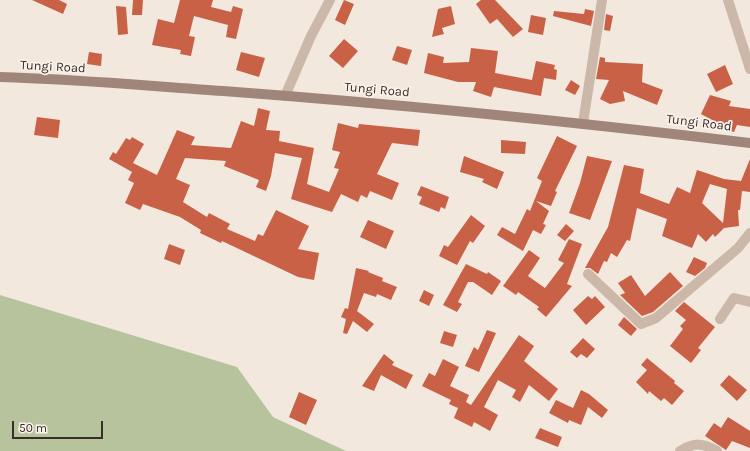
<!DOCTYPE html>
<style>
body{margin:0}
#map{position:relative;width:750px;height:451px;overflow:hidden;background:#f3e8de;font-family:Karla,sans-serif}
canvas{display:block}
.scale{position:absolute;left:12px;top:421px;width:91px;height:18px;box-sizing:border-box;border:2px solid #392d29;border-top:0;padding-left:5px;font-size:12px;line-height:14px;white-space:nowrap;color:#392d29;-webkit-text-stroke:3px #faf2ea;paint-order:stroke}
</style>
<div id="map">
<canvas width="750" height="451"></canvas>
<div class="scale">50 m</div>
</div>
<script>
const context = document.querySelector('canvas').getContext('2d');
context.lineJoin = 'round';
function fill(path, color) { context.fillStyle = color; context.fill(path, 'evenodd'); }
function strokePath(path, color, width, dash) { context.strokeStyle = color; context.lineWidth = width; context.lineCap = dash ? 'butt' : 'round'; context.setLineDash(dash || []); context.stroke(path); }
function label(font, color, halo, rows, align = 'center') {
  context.font = font + ' Karla,sans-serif'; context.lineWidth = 3.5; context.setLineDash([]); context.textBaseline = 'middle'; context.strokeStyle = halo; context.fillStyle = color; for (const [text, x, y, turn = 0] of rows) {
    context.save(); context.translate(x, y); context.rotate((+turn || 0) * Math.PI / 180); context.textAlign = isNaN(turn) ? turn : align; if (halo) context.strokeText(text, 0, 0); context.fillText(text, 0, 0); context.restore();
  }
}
fill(new Path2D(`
 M0,295L237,367L273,417L346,451H0Z`), '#b7c39d');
fill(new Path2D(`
 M32,0H59L67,4L63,14Z
 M133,0H143L142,15H132Z
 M180,0H213L211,7L231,12L233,6L243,9L236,39L226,37L228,25L194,16L189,36L195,37L191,56L180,54L181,50L152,45L158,19L174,23Z
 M344,0L354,4L345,25L335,20Z
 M481,0H495L523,29L513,37L497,19L490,24L476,4Z
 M116,6L126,7L128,34L118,35Z
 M451,6L455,24L442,28L444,34L432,37L438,9Z
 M585,9L594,11L591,26L553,16L554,11L584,14Z
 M606,14L613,16L610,31L604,30Z
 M531,15L546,18L543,35L528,32Z
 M344,39L358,51L343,68L329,56Z
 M397,46L412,50L407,65L392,60Z
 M471,48L498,51L495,73L532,80L536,61L555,65L554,69L557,70L556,80L544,78L541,96L494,87L491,97L473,91L476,82H458L424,73L428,53L444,57L443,63L469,62Z
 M89,52L102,54L101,66L87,64Z
 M241,52L265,58L259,77L236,70Z
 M600,57L605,58V62L643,64L642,82L663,90L657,105L623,91L625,101L610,104L600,99L609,80L596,79Z
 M725,65L733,84L716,92L707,74Z
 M571,80L580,86L575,95L565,90Z
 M710,95L731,101L729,106L750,109V127L737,125L734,132L714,126L716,122L701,114Z
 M258,108L270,111L266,130L280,131L279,141L314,148L307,184L329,192L339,169L334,168L340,152L332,150L338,123L358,128L359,124L420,130L418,146L392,143L377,174L399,183L392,200L370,191L367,198L361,195L358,202L341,194L332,212L291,199L302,158L275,153L271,176L266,191L256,187L259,180L224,166L226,161L185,158L176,179L190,185L183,202L207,217L209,213L230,224L227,229L255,241L258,234L263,236L276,210L309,226L298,249L319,253L314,280L298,277L222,241L221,243L200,233L201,230L180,217L143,204L140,210L125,203L134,183L128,180L132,172L109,159L113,152L116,154L126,138L130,140L132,137L144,144L133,163L157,175L177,130L195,137L191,145L231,148L241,121L254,126Z
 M37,117L60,120L58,138L34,135Z
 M557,136L577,146L555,191L557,192L551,206L536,201L549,211L543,224L546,225L541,234L533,230L523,251L497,235L502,227L515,234L527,209L530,211L542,181L537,178Z
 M501,140L526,142L525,154L501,153Z
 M464,156L504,172L497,189L482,182L484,179L460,172Z
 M587,156L612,161L590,220L569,213L580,183Z
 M750,159V192L742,191L740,210H738L739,226L724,228L715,237L713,234L706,242L698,234L692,248L662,236L667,219L637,208L630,241L627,240L617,257L611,253L607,262L604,261L598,274L590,268H585L608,227L624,165L644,169L640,193L669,204L677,187L690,193L697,170L724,179L741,181ZM710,184L727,189L723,223L702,203Z
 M421,186L449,197L445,209L441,207L439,212L419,204L422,197L417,195Z
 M471,215L485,226L473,243L470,241L457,265L439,256L444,245L448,247Z
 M368,220L394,231L386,249L360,237Z
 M566,224L574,231L565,241L557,235Z
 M569,239L582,244L567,284L572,286L546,317L537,309L539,307L518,292L516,295L503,286L529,250L540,258L528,276L545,288L564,263L558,260Z
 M169,244L185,250L180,265L164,259Z
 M694,257L707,263L705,268L695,276L686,272Z
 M466,264L487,274L488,272L501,281L492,295L473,282H468L458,302L462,304L457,312L443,305Z
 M356,268L369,271L368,272L383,278L382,281L397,287L391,300L377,294L376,297L364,293L357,311L374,324L367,332L353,321L347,334L343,333L346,319L341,317L345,308L348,309Z
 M670,272L683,286L653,312L642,316L620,295L625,293L618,283L631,275L645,296Z
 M424,290L434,295L429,306L419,301Z
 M588,296L592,299L595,296L605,307L586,325L573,310Z
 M684,302L715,327L698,348L701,350L691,363L670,346L683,329L680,326L686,320L675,311Z
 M624,317L637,329L631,336L618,325Z
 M487,330L496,333L479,372L465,366L474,347L478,350Z
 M444,331L457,335L453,347L440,343Z
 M519,335L534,346L524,361L558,389L549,401L529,385L520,402L512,397L516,390L498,380L484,407L498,415L490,431L474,422L472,427L454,418L458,408L449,404L451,400L422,386L429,373L435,376L443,359L459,367L450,386L469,395L466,402L471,405Z
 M583,338L595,349L587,358L581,354L577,358L570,352Z
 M384,354L394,362L392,365L413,375L406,389L381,375L374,391L362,386Z
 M647,358L675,381L674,383L684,391L672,405L664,398L661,401L649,391L648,394L636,382L647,370L641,365Z
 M729,375L747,390L737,401L720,385Z
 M581,390L589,394L608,410L602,418L588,407L581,425L569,420L568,423L549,413L556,400L573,408Z
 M299,392L317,400L306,425L289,417Z
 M728,417L750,431V448L732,441L726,450L705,436L714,423L721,428Z
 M540,428L562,437L558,447L535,438Z`), '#c86146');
strokePath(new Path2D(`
 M728,0L750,69
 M285,96L311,36L330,0
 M583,123L602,0
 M588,274L641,324L656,318L738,248L750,233
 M720,319L734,298L750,302
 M680,451C695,442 703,443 717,451`), '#ccb8a9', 10);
strokePath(new Path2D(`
 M0,77C74,79 149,86 223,91C399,104 575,122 750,143`), '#a0867a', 10);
label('13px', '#392d29', '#faf2ea', [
 ["Tungi Road",53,67,3],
 ["Tungi Road",377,90,5],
 ["Tungi Road",699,123,7]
]);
</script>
